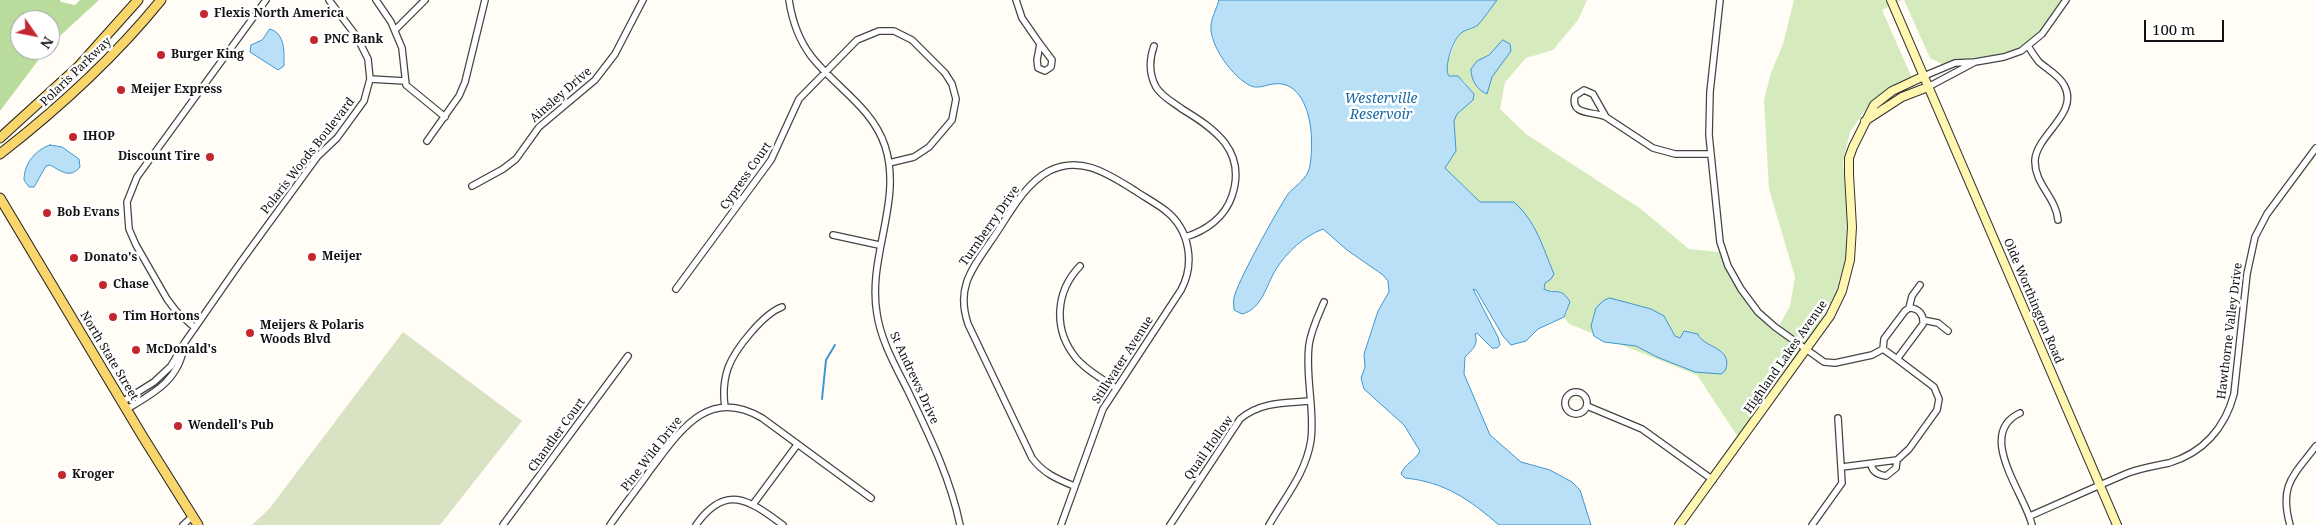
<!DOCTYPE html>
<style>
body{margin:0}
#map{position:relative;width:2316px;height:525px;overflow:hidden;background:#fffdf5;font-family:"Noto Serif",serif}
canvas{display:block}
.north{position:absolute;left:10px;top:10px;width:50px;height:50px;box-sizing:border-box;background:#fff;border:1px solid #a0a0a0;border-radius:50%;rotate:123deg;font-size:14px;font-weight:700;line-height:20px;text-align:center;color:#111}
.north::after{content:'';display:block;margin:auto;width:18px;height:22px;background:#c4262e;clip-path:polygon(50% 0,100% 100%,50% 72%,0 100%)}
.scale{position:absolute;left:2144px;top:20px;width:80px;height:22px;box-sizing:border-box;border:2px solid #111;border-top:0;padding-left:6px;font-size:15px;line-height:18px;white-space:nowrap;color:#111;-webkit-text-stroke:4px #fff;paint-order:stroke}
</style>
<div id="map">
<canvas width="2316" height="525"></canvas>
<div class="north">N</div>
<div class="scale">100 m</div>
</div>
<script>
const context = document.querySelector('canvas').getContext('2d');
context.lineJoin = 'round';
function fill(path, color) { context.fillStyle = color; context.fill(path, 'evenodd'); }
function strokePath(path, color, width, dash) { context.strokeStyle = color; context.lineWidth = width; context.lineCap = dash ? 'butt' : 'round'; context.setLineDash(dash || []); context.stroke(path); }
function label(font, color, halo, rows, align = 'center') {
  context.font = font + ' "Noto Serif",serif'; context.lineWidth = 5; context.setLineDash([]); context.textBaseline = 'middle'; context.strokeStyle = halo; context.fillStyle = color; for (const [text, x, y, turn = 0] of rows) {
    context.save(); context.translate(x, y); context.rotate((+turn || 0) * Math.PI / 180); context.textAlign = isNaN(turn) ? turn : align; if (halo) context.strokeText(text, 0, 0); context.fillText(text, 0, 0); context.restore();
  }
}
fill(new Path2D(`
 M1497,0H1587L1578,20L1553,50L1526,58L1505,82L1500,109L1526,134L1641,209L1689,249L1719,252C1732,284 1748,309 1775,333L1790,306L1795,277L1769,189L1764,100L1771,73L1783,44L1794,0H1902L1882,10L1912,78L1879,96L1869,105L1850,132L1843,161L1847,219L1846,256L1836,293L1814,332L1738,437L1697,375L1569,324L1564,317L1568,311L1553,290L1547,291L1544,289L1545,283L1551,279L1554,274L1546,255L1491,202H1480L1445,168L1456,151L1454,121L1457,114L1473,100L1474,95L1464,81L1449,76L1446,73V67L1457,38L1461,33L1476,27Z
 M1904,0H2063C2054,13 2045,30 2032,40C2006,60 1972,54 1942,64L1930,58Z`), '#d5ebbd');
fill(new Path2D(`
 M0,0H60L61,2L75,5L80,0H99L50,45V20H20V50H46L0,111Z`), '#b9dc9c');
fill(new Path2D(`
 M403,332L522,421L440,525H252L269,509Z`), '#d9e3c4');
const water = new Path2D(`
 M1219,0H1497C1491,8 1485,17 1478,25C1473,29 1466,29 1461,33C1453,39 1443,69 1449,76H1458L1474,94L1473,100L1457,114L1454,121L1456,151L1445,168L1480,202H1514C1537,223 1542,246 1554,274L1551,279L1545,283L1544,289C1555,295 1561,286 1570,302L1564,317L1538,329L1526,341L1511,345L1503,336L1476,290L1473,289L1498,337L1500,345L1497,348H1492L1477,333L1475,334C1479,345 1472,350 1465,357L1464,374L1490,435L1521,462L1550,470L1572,482L1580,490L1591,525H1499C1470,500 1445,482 1405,478L1401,474C1405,463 1415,461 1420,451L1404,425L1364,389L1361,378L1365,367L1364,354L1378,311L1389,292L1388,281L1383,275L1347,250L1323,229C1303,237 1288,251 1276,269C1266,286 1262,309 1242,314L1234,310C1234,306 1233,302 1234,298C1236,284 1278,209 1288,194C1294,187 1304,181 1308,172C1312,164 1312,140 1311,131C1309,111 1300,80 1273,84C1266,85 1258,89 1251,86C1233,78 1209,45 1211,25C1212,16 1217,8 1219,0Z
 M270,29C286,34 284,53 284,66L278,70L250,52L251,45L262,40Z
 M1503,40L1510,44L1511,51L1492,77L1487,94C1477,90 1471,80 1471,69L1477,61L1489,55Z
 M50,145L62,147L79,159L80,167C70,179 61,171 50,165L46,166L34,187H29L24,180C24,164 35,150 50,145Z
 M1610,298L1651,309L1664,316L1675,336L1680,338L1684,331L1698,334C1701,347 1735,347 1725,371L1721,374L1695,372L1657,357L1636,346L1604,342L1594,336L1591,326L1596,308L1603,301Z`);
fill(water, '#b9e0f7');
strokePath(water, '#3f96cf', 1);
strokePath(new Path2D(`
 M822,399L826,360L835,345`), '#3f96cf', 2);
const street = new Path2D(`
 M376,0L391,22L402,48L406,85L445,117
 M789,0C792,20 799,40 811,56C835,87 872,107 885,146C903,201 867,257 877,314C881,341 896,367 908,391C929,435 950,477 960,525
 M1016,0L1022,18L1040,44
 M1720,0L1710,92L1709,135L1720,242L1728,266L1741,289L1758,312L1775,327L1824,362L1835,363L1872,355L1883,349
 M395,30L425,0
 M1040,44L1052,60L1051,67L1045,71L1038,68L1037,60Z
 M1154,46C1149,60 1149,74 1156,87C1162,97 1173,102 1182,109C1215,129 1247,151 1232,196C1225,217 1206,231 1185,237
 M2028,46C2031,51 2035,57 2039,62C2047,69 2059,75 2064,85C2080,113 2037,134 2035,160C2034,184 2056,197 2058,220
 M1924,76L1955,63L1975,62
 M370,79L405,81
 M1928,87L1975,62L2004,57L2021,51L2042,34L2066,0
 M1584,90L1593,94L1606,117C1594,111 1570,116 1575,96Z
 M1606,117L1653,148L1675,154H1710
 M427,141L459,96L465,82L485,0
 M472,186L503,169L516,159L539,127L595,80L615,54L643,0
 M833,235L879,245
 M1080,266C1055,292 1053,330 1076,358C1086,370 1102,379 1116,388
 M676,289L771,160L799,99L857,40L879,31H894L912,40L945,73L952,84L956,99L952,120L929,147L914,157L889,163
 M1909,308C1919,308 1924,315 1923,324L1897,359L1883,349L1884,339L1905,311Z
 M1909,308L1912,296L1920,285
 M1923,320L1938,323L1948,331
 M195,328L176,311L167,299L136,245L129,229L127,202L137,177L266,0
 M1565 403a11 11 0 1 1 22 0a11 11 0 1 1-22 0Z
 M122,402L154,382L171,366L185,342L240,263L318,156L337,138L364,101L370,79L368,59L357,37L329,0
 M1587,406L1642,429L1713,480
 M725,407C723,394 724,380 728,368C735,349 763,314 782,307
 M127,409C154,393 179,380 184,346
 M2020,413C1975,434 2025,494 2032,525
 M1871,464C1872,472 1879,475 1886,476L1896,468L1897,460
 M1842,467L1897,460L1909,449L1937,410L1939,399L1934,387L1897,359
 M754,503L797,445
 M2030,516C2062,502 2095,487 2128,473C2141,468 2155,466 2169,463C2203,453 2225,428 2234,394L2247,274L2255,237L2267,214L2316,148
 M183,525L193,516
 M503,525L628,356
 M610,525C623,506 638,488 651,469C680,431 708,386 762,418L871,498
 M696,525C726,482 750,501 783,525
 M1061,525L1103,409L1181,290C1195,264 1190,230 1166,211C1156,203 1144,197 1134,190C1108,174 1081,155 1049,171C1023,185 1008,217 991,241C971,270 956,288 968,324L1032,458C1043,473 1057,479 1074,486
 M1170,525L1240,419C1260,402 1284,403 1310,401
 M1269,525C1285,497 1306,473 1311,440C1315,409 1305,377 1309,345C1311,330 1318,316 1324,302
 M1812,525L1842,483L1838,418
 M2290,525C2279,485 2293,476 2316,446`);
const secondary = new Path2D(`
 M1891,0L2117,525
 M1865,121L1902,97L1928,87
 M1679,525L1830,316L1842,291L1850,260L1852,227L1849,174V158L1853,147L1874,105L1892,91L1924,76`);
const primary = new Path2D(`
 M0,138L79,66L138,0
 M0,154C59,108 114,58 161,0
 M0,198L143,437L198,525`);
strokePath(street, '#444', 8);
strokePath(secondary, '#333', 10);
strokePath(primary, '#222', 11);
strokePath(street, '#fff', 5.5);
strokePath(secondary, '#fff6b0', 8);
strokePath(primary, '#f9d66b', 9);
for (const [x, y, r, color] of [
 [204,14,5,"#c4262e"],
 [314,40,5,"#c4262e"],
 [161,55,5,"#c4262e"],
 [121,90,5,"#c4262e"],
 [73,137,5,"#c4262e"],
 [210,157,5,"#c4262e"],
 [47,213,5,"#c4262e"],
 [312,257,5,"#c4262e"],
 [74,258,5,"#c4262e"],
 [103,285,5,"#c4262e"],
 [113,317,5,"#c4262e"],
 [250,333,5,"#c4262e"],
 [136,350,5,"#c4262e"],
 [178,426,5,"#c4262e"],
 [62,475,5,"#c4262e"]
]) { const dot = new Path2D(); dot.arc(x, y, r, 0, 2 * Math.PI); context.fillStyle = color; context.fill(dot); strokePath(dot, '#fff', 2); }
label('bold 12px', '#111', '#fff', [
 ["Flexis North America",214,14],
 ["PNC Bank",324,40],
 ["Burger King",171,55],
 ["Meijer Express",131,90],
 ["IHOP",83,137],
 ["Discount Tire",200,157,"right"],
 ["Bob Evans",57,213],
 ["Meijer",322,257],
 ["Donato's",84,258],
 ["Chase",113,285],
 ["Tim Hortons",123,317],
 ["Meijers & Polaris",260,326],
 ["Woods Blvd",260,340],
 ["McDonald's",146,350],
 ["Wendell's Pub",188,426],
 ["Kroger",72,475]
], 'left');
label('12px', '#111', '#fff', [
 ["Polaris Parkway",76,72,-44],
 ["Ainsley Drive",561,95,-41],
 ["Polaris Woods Boulevard",308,156,-52],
 ["Cypress Court",746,176,-55],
 ["Turnberry Drive",990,226,-55],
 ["Olde Worthington Road",2033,301,67],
 ["Hawthorne Valley Drive",2230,331,-83],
 ["North State Street",109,356,59],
 ["Highland Lakes Avenue",1786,357,-55],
 ["Stillwater Avenue",1123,360,-57],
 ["St Andrews Drive",914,378,65],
 ["Chandler Court",557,435,-54],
 ["Quail Hollow",1209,448,-55],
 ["Pine Wild Drive",652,454,-52]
]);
label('italic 14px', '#1768a6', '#fff', [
 ["Westerville",1381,99],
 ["Reservoir",1381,115]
]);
</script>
